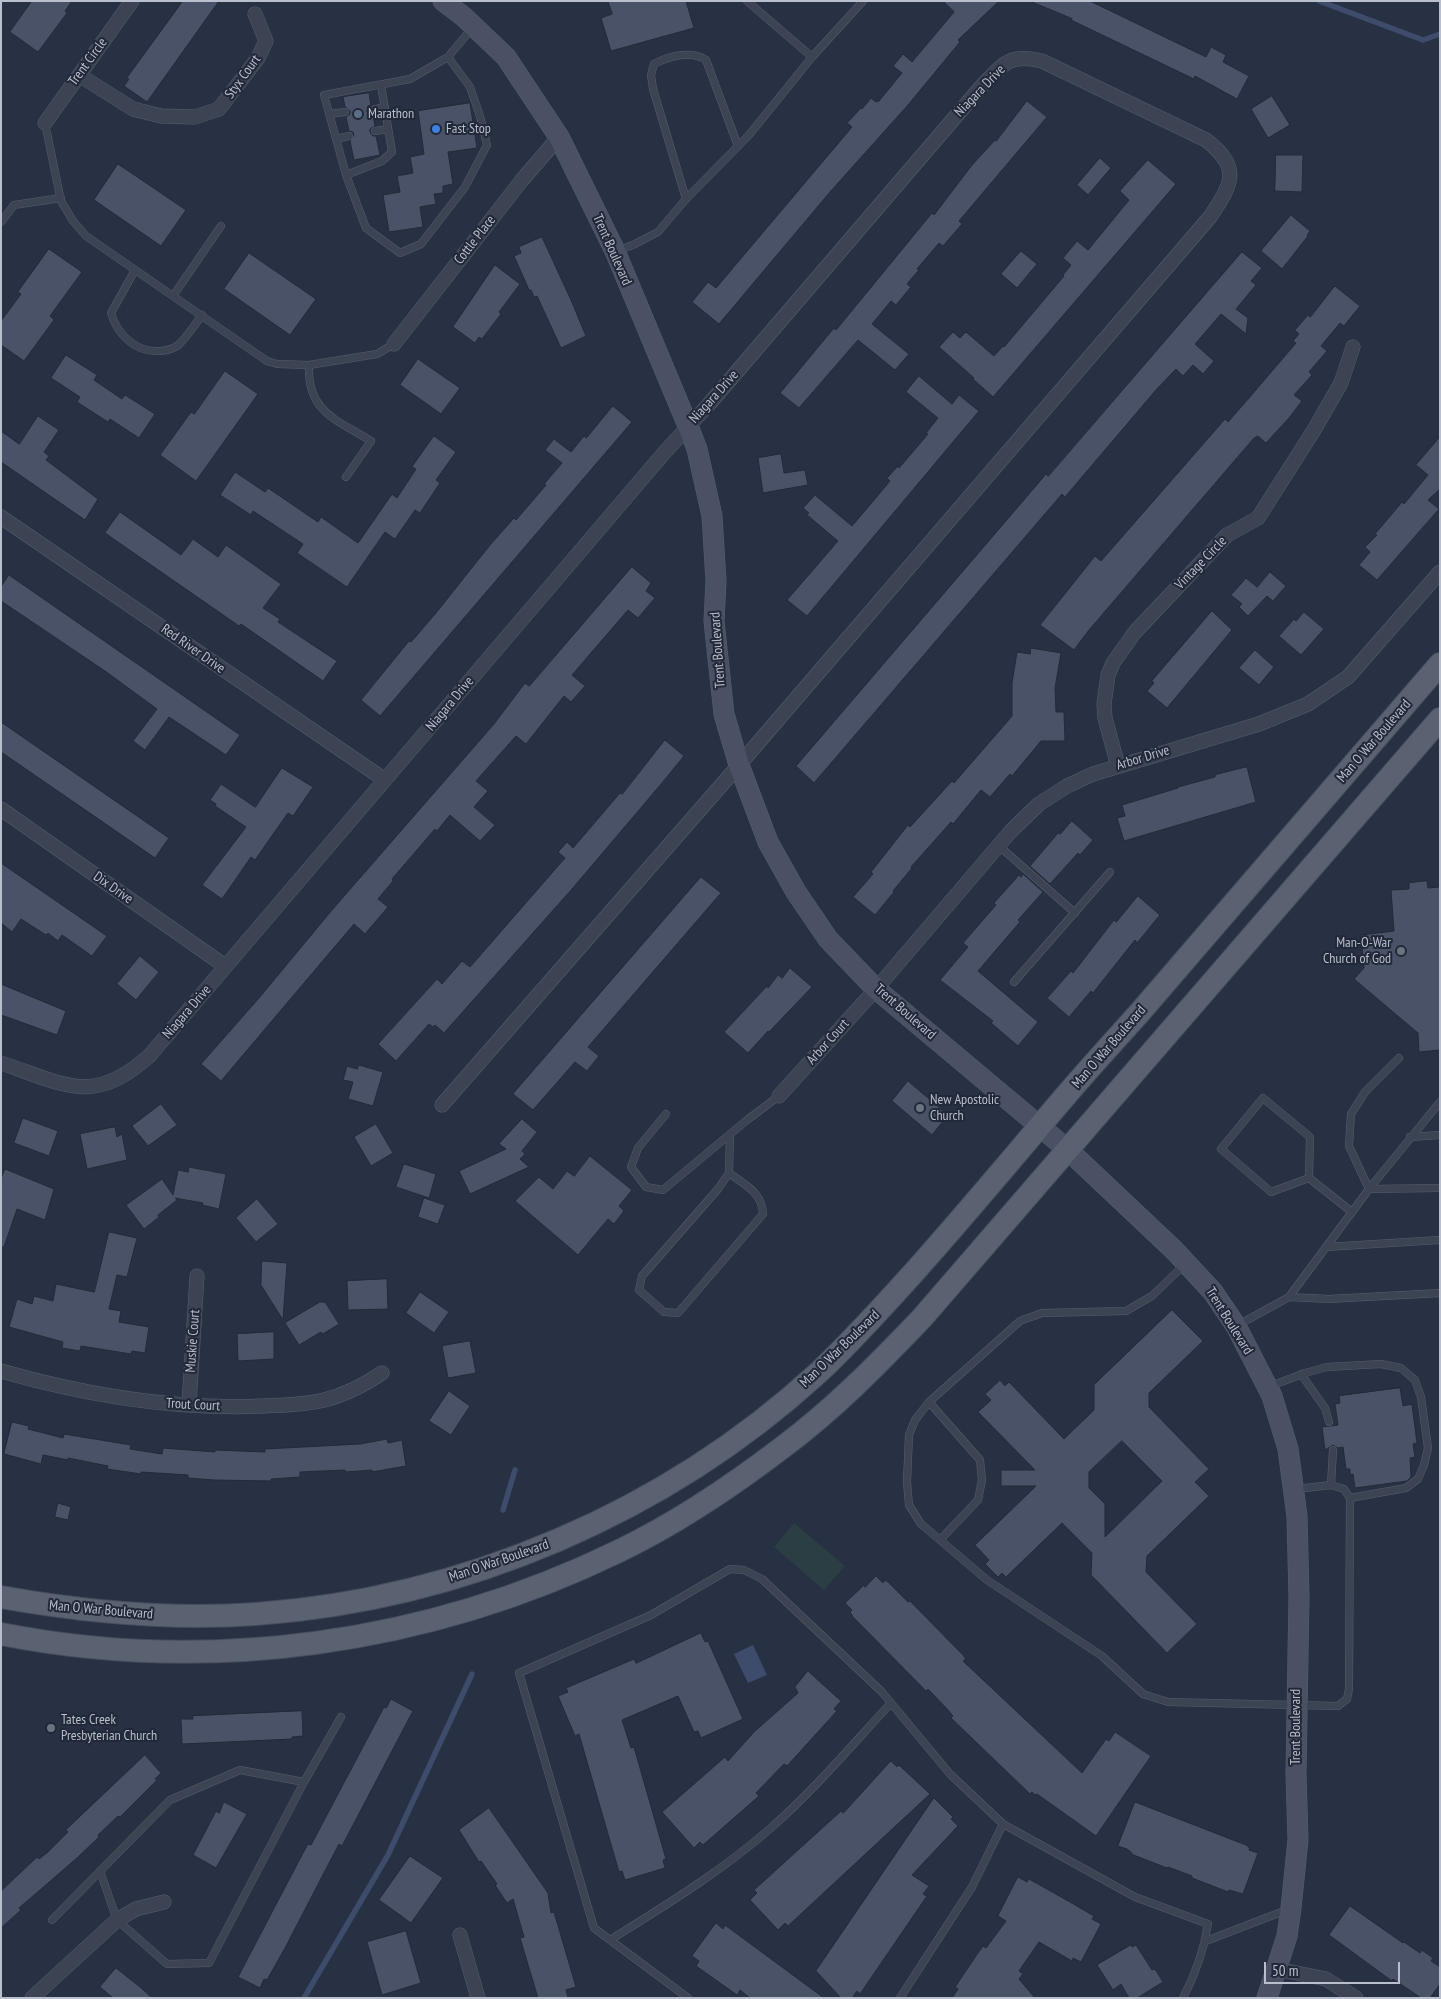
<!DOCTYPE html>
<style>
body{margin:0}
#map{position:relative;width:1441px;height:1999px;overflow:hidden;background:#283043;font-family:"PT Sans Narrow",sans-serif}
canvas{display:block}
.frame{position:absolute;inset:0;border:2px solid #b9bfcc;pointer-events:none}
.scale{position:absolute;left:1264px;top:1962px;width:136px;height:22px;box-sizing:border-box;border:2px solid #b9bfcc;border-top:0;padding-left:6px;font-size:15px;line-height:18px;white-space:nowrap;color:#b9bfcc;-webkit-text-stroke:4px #212838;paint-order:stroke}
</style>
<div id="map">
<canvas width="1441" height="1999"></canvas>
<div class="frame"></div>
<div class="scale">50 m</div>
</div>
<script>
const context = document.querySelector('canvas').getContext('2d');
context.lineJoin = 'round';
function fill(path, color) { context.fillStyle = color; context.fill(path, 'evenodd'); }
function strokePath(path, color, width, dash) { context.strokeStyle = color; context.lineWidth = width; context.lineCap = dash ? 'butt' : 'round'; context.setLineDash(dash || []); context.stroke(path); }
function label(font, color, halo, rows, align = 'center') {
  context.font = font + ' "PT Sans Narrow",sans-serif'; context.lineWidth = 4; context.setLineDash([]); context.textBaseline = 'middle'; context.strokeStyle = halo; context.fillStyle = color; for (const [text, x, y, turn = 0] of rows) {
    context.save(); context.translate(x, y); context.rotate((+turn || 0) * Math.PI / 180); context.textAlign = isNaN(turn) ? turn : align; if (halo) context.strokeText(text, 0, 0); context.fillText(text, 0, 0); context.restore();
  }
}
fill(new Path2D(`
 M794,1523L845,1566L824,1590L774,1547Z`), '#2a3e44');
fill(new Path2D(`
 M753,1645L767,1675L748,1683L734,1654Z`), '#3e4c6b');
strokePath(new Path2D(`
 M1319,1L1423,40L1440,34
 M503,1510L515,1470
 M304,1998L388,1855L472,1674`), '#3e4c6b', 5.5);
const building = new Path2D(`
 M32,1H72L65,11L67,13L38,52L10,32Z
 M183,1H219L147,102L124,86L129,79L127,78Z
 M608,1H686L694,28L611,51L601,18L612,14Z
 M943,1H999L958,40L960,42L908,105L830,192L719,324L692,302L708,282L716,288L852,127L847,123L861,108L862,109L871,98L876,102L879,101L902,73L893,66L903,54L912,62L954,12Z
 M1030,1H1090L1206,57L1211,47L1226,55L1223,62L1249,76L1237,99L1195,76L1194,79L1071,20L1072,19Z
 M369,93L371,105L368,106L367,111L368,114L373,115L375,126L370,129V132L373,136H376L380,155L354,160L350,141L354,135L353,132L349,131L346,117L350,114V111L345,107L343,97Z
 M1272,96L1290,125L1268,138L1251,109Z
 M1027,101L1047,117L959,221L962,224L943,246L939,243L917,269L919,270L907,284L911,287L896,305L891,301L872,324L909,354L895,370L858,340L799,408L780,393L834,328L836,330L932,213L934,215L972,165L995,140L996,141Z
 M470,103L477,148L448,152L453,184L443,186V193L434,194L436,204L420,207L423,227L389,232L383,195L400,192L397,176L413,173L410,157L424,154L418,111Z
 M1276,155H1303L1302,192L1275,191Z
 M1100,158L1111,168L1088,195L1077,185Z
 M1148,160L1176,184L993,397L973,379L974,378L939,347L953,332L960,338L966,332L994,356L1003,346L1004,347L1064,276L1063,275L1071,265L1063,258L1077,241L1088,250L1129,200L1120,191Z
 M118,164L186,210L161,246L94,200Z
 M1291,215L1310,231L1307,235L1308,236L1282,269L1261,251Z
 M542,237L571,300L586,336L561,348L537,296L534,297L531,290H529L514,256L521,253L519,247Z
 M49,249L82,272L50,316L54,320L24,361L1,345V321L21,294L18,292Z
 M1021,251L1037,264L1017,288L1001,274Z
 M1242,252L1262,268L1251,281L1256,285L1236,309L1248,318L1246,334L1221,314L1195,344L1214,361L1203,374L1193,365L1183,376L1176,369L1156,390L1065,497L1062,494L814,783L796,766L1023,501L1046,474L1048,476Z
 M249,253L316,299L290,335L224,289Z
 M495,265L520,284L499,312L501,314L482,339L479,337L475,343L453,327Z
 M1335,286L1360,306L1344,326L1340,323L1321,346L1327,351L1309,372L1312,375L1294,395L1302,401L1289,418L1266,443L1258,436L1254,438L1089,630L1074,650L1040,625L1095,556L1101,561L1225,419L1228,422L1249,398L1296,343L1293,341L1299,334L1295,330L1308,315L1310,317Z
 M66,355L97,375L94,380L122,399L125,395L155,414L139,438L110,419L108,422L77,402L80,397L51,378Z
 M418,359L460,388L441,414L400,385Z
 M225,371L258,394L196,481L160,455L191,412L194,414Z
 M919,376L952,404L959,395L979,411L807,616L787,600L838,541L807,515L809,513L803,508L815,495L852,526L890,481L887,478L898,466L899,468L928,434L926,433L938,418L906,392Z
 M613,406L632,422L380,716L361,700L409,641L411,642L436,613L490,545L514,518L516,520L546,485L544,484L562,463L545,450L554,439L571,452L584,436L586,438Z
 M38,416L59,430L44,452L49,456L46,460L98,499L85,520L1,462V431L19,444Z
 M434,436L456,452L436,480L440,483L420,513L415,510L395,539L385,532L347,587L297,553L303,544L253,511L251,515L220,495L235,472L265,492L268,488L318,522L321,517L358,543L392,494L397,498L416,469L412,467Z
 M1440,437V489L1428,500L1439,509L1377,580L1359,565L1370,552L1365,547L1377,535L1375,534L1402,502L1404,504L1428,475L1416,465Z
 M781,454L784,473L805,470L808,485L763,493L758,458Z
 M120,512L181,555L193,539L218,557L226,545L281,584L263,608L280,619L278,622L337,661L323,681L241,624L239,626L105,533Z
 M632,567L651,583L646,591L655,598L638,618L628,610L572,675L585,686L571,702L564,696L526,744L516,736L476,781L488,791L474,807L495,825L480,841L450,815L437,831L435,829L392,879L393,881L378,899L388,907L365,934L354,924L221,1081L201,1064L259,998L332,910L494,724L525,683L529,686Z
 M1270,572L1286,586L1273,601L1267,596L1248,616L1239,607L1242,604L1231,595L1246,578L1257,587Z
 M9,575L240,735L226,755L169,717L145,750L133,741L157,709L105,671L1,601V587Z
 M1212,611L1232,630L1167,708L1147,691L1154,683L1152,681Z
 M1304,612L1324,629L1301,655L1279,636L1294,619L1296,621Z
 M1031,648L1061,653L1055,688L1056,712H1064L1065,741H1041L1012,776L1010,774L990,797L981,790L953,824L951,822L911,867L912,868L893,891L894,892L875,915L853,897L873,874L871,872L908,825L910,827L952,781L954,783L1012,716V683L1017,652L1030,654Z
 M1255,650L1274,667L1259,685L1239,668Z
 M1,722L169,838L155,858L1,752Z
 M665,740L684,756L662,783L572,889L444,1033L435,1025L433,1027L429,1024L396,1061L378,1044L437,979L442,984L462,961L470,967L565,858L558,852L567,842L573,848L620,793L622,794Z
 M1247,767L1256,802L1124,841L1117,818L1125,816L1122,805L1178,788V787L1215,777V775Z
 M282,768L313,787L293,816L288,813L255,860L251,857L222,899L202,885L246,827L215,806L216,804L210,800L221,784L255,807Z
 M1072,821L1093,840L1080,855L1078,853L1050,884L1030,866L1058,833L1060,834Z
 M1,863L107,936L92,956L62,935L58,941L48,933L46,935L21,919L12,932L1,923Z
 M1023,874L1043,892L1018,920L1020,922L978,971L1038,1022L1018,1046L991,1023L993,1021L940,980L968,947L963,943L996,905L994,903L1019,875L1021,877Z
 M701,877L721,893L588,1047L599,1056L587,1071L575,1062L533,1110L513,1094Z
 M1427,881L1428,888L1440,887V1050L1419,1052L1418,1033L1354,979L1364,968L1361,935L1394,931L1391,890L1409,889V883Z
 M1138,896L1160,915L1137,943L1135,940L1093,993L1091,991L1069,1017L1047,998L1071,971L1073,973L1114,920L1116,922Z
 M140,956L159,972L136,1000L117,984Z
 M790,968L812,987L769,1032L768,1031L748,1053L724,1032L767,986L768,988L778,975L782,978Z
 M1,984L66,1011L57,1035L1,1015Z
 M359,1065L383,1072L373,1106L348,1099L353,1082L343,1080L347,1066L357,1069Z
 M908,1081L948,1115L932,1135L892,1101Z
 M161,1104L177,1125L148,1146L132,1126Z
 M23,1118L58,1131L49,1156L14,1143Z
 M522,1119L537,1132L522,1151L525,1154L520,1159L529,1167L470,1194L459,1171L506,1149L499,1144Z
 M376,1124L393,1153L371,1166L354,1137Z
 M115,1127L117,1137L122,1134L127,1160L87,1169L80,1134Z
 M590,1156L632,1190L619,1206L624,1211L614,1224L608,1219L578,1255L515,1201L539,1177L553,1189L567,1171L574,1176Z
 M404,1164L436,1174L429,1198L396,1187Z
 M189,1167L226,1174L219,1209L202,1205L203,1203L175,1198L177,1200L158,1215L159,1217L144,1229L126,1205L162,1179L173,1195L178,1170L188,1172Z
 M5,1169L54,1189L45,1220L17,1209L4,1247H1V1179Z
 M424,1198L445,1205L438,1224L418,1217Z
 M257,1199L278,1224L256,1242L236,1218Z
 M109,1232L137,1238L127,1277L117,1275L109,1309L121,1311L119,1322L149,1327L145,1353L132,1351L131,1354L81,1346L80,1351L62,1348L63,1342L9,1327L17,1299L32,1304L34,1296L53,1301L56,1284L94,1292Z
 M262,1261L287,1263L283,1320L261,1285Z
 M387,1279L388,1309L348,1310L347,1281Z
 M420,1292L449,1312L434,1333L406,1313Z
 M320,1302H325L339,1324L323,1334L321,1332L299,1345L285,1323Z
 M1172,1310L1203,1341L1149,1393V1407L1209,1469L1195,1482L1209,1496L1147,1556L1146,1572L1197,1624L1167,1653L1091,1575L1092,1553L1062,1523L1006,1577L1002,1573L998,1577L985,1564L989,1560L975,1545L1036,1486H1001V1470H1035L978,1412L991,1400L985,1394L1000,1380L1005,1386L1009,1382L1064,1439L1094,1410V1385ZM1122,1441L1162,1481L1105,1537V1504L1089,1488V1472Z
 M274,1332V1359L238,1361L237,1334Z
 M470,1341L476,1373L448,1378L442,1346Z
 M1400,1388L1403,1406L1412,1404L1417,1443L1413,1444L1415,1457L1410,1458L1411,1477L1407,1481L1355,1488L1353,1474L1350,1475V1469H1346L1343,1447L1338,1448L1333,1445L1325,1450L1322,1427L1338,1425L1335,1404L1340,1403L1339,1396Z
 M449,1391L470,1406L451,1435L429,1421Z
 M12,1422L29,1426L28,1429L63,1438L64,1434L131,1445L130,1449L162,1454L163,1448L215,1452V1450L265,1452V1449L360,1444L387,1439L388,1443L402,1440L406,1466L372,1472V1470L345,1472V1470L300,1472V1477L271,1479V1481L214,1480L188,1478V1475L141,1472V1474L107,1469L108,1466L68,1458V1460L43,1455L41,1464L4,1454Z
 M58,1503L71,1507L68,1520L55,1517Z
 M876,1576L883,1583L885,1580L888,1582L908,1602L910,1601L963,1655L966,1659L963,1661L1082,1773L1106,1739L1109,1741L1115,1732L1151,1756L1096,1836L1037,1794L1035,1795L1032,1792L1030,1794L951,1718L953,1716L947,1709L928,1689L926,1691L853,1617L850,1612L852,1610L845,1603L864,1585L865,1587Z
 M701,1633L705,1642L708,1641L743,1719L701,1738L698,1731L694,1732L678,1696L622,1720L631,1748L634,1747L666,1859L663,1860L665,1868L625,1880L622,1871L619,1872L579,1734L575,1736L558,1696L568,1692L566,1688L634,1659L636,1663Z
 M808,1671L841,1701L834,1709L837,1711L787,1766L784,1764L756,1793L759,1796L703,1845L700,1842L694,1848L662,1812L725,1757L728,1761L754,1732L798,1693L795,1687Z
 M391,1699L413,1711L342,1846L339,1844L285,1948L267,1980L264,1979L260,1988L238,1977L303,1853L308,1844L311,1845L384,1707L386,1708Z
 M302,1711L303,1736L292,1737V1739L182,1744L181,1719H193V1716Z
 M145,1755L161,1773L155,1779L157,1780L120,1817L118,1816L98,1835L99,1837L77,1858L19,1908L21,1910L1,1928V1891L37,1857L39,1859L48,1852L68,1832L66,1830Z
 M891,1761L897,1767L899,1765L930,1794L788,1926L785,1923L778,1930L750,1900L757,1893L754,1890L841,1811L843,1813Z
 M934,1798L953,1817L951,1819L958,1826L912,1875L929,1886L923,1894L927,1896L860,1994L857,1991L852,1998H841L816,1971Z
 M224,1802L247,1814L216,1868L193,1855L216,1811L219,1813Z
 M1135,1802L1246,1845L1250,1848L1249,1850L1258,1853L1243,1894L1229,1890L1228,1892L1192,1878V1876L1168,1867L1167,1868L1131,1854L1132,1853L1127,1849L1118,1846Z
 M489,1808L548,1893L551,1913L554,1912L576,1987L566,1990L568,1998H538L520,1938L524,1937L513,1899L507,1903L495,1885L497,1884L481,1861L479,1862L459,1830Z
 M410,1856L443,1878L411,1923L379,1900Z
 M1018,1877L1027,1882L1029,1879L1070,1902L1094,1916L1092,1919L1101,1924L1081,1962L1073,1958L1072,1961L1039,1942L1019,1971L1023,1974L1019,1979L1035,1998H952L958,1989L955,1987L978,1953L983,1946L986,1948L1006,1921L998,1916Z
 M1350,1906L1403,1943L1404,1942L1420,1953L1422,1950L1433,1958L1431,1961L1440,1967V1984L1430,1998H1421L1393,1979L1392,1981L1329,1935Z
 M716,1923L723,1929L725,1925L824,1998H750L740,1990L737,1995L696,1966L699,1961L692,1956Z
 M406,1931L421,1983L382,1995L367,1942Z
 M1131,1945L1132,1947L1136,1945L1152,1970L1155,1969L1163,1982L1137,1998H1129L1121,1984L1113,1990L1097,1965Z
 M116,1968L140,1987L152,1998H113L100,1987Z`);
fill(building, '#495267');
strokePath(building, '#232a3a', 1);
const lane = new Path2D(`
 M747,1L812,57
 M381,85L392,152L382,161L346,175L324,95L410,79L448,57L473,27
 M372,110L385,107
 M329,114L345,112
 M45,123L61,201L73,221L86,236L267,361L277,364L309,365L377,354L394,344
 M375,131L388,129
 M336,139L349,136
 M346,175L366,228L400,253L421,244L465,187L487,145L480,116L470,87L448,57
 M686,199L653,89L651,75L654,64C669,56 691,50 706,60L738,146
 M1,222L14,205L61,198
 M616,251L633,245L658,232L686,199L749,135L812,57L863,1
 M135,270L111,313C117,334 135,352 158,351C164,351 172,349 177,346C185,340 195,324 202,315
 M173,296L221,226
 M309,365C307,412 336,419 371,441L346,477
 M998,845L1075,913
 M1014,982L1110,872
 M1399,1058L1365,1092L1351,1114L1349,1146L1369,1189L1440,1188
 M666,1114L638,1148L631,1167L646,1187L663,1190L747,1120L779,1096
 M1410,1137L1440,1135
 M729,1173C745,1185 762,1192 763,1214L678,1313L664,1312L639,1290L642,1276L718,1189L729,1173L730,1134
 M1309,1178L1271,1192L1221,1149L1263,1098L1310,1137L1309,1178L1352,1212
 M1326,1247L1440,1240
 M1184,1265L1152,1296L1126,1311L1042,1313L1020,1321L929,1402L915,1420L909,1435L907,1482L909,1505L921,1524L940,1540L987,1580L1102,1656L1143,1694L1168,1702L1338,1706L1347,1699L1349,1689L1350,1498L1344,1489L1331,1485L1296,1489
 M1289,1297L1329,1299L1440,1293
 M1238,1325L1289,1297L1369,1189L1440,1102
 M1301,1374L1325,1408L1329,1422
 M1268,1387L1305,1373L1327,1367L1381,1364L1401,1368L1415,1380L1421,1397L1428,1448L1424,1465L1418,1479L1406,1488L1350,1498
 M929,1402L980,1460L982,1480L978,1500L940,1540
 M1331,1485L1333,1450
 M100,1871L117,1920L167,1964L209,1963L304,1782L341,1717
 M52,1920L170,1800L240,1770L304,1782
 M610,1940C666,1905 722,1871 772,1827C815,1789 852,1745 891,1703
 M1206,1941L1289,1909
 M688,1998L594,1928L519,1673L651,1615L730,1569L744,1570L762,1579L881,1691L950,1774L1003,1824L1135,1897L1208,1924C1204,1950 1195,1975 1183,1998
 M900,1998L972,1887L1003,1824`);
const street = new Path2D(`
 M79,75L133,109L161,116L195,117L219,109L258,58L266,41L255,14
 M45,123L132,1
 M394,344L522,180L559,137
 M1,517L385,780
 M1118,766L1105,718L1104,704L1108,675L1113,663L1135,632L1227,535L1258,518L1314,430L1341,383L1353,347
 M1,809L225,966
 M1,1063C64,1084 94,1107 150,1055L664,453L710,403L981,87C1003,64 1009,53 1042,61L1206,140C1242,168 1232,184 1210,217L739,765L442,1105
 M779,1096L876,989L1011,831L1039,804L1067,786L1093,774L1259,724L1308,704L1348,677L1440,572
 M1,1371C88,1396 173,1410 263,1406C284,1405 304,1405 324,1400C345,1395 364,1385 382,1373
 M189,1405L197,1276
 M460,1935L478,1998
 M1277,1969L1326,1979L1356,1998
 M32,1998L117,1920L136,1909L164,1902`);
const secondary = new Path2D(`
 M443,1L464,17L506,57L559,137L615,251L688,426L697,449L712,516L716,581L714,621L724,714L739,765L768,842L796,892L828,939L876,989L1068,1150L1174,1250L1213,1292L1236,1326L1272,1396L1288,1449L1297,1516L1299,1596L1296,1774L1298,1840L1291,1908L1287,1936L1267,1998`);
const primary = new Path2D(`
 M1,1597C85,1612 171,1620 256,1614C463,1599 665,1513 818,1373C849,1344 878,1312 907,1280C962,1219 1014,1156 1068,1093C1092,1065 1117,1038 1141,1011C1241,896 1340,780 1440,664
 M1,1634C210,1675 428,1644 619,1551C677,1523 732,1486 783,1447C834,1409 878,1364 922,1318L1440,719`);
strokePath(lane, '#575e6d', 8);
strokePath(street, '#575e6d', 15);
strokePath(secondary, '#575e6d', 21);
strokePath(primary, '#464c5c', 24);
strokePath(lane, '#3c4352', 7);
strokePath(street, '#3c4352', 14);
strokePath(secondary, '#4a5165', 20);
strokePath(primary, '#5a6272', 22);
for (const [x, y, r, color] of [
 [358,114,5,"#5c6f8a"],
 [436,129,5,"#3f7fe0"],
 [1401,951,5,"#6b7280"],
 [920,1108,5,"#6b7280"],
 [51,1728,5,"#6b7280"]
]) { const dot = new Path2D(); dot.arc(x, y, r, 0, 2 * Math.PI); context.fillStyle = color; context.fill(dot); strokePath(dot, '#212838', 2); }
label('14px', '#b9bfcc', '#212838', [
 ["Trent Circle",88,62,-54],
 ["Styx Court",243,77,-54],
 ["Niagara Drive",980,91,-46],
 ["Cottle Place",475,240,-52],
 ["Trent Boulevard",612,250,66],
 ["Niagara Drive",714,397,-48],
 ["Vintage Circle",1201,563,-46],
 ["Red River Drive",193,649,35],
 ["Trent Boulevard",718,650,-94],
 ["Niagara Drive",450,704,-50],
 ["Man O War Boulevard",1374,741,-49],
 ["Arbor Drive",1143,758,-17],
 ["Dix Drive",113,888,35],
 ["Niagara Drive",187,1012,-49],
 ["Trent Boulevard",905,1012,41],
 ["Arbor Court",828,1042,-48],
 ["Man O War Boulevard",1109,1047,-49],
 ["Trent Boulevard",1229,1321,58],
 ["Muskie Court",193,1341,-86],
 ["Man O War Boulevard",840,1349,-44],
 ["Trout Court",193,1405,3],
 ["Man O War Boulevard",499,1561,-19],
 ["Man O War Boulevard",101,1610,5],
 ["Trent Boulevard",1296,1727,-90]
]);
label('14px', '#b9bfcc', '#212838', [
 ["Marathon",368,114],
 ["Fast Stop",446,129],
 ["Man-O-War",1391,943,"right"],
 ["Church of God",1391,959,"right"],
 ["New Apostolic",930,1100],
 ["Church",930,1116],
 ["Tates Creek",61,1720],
 ["Presbyterian Church",61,1736]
], 'left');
</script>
